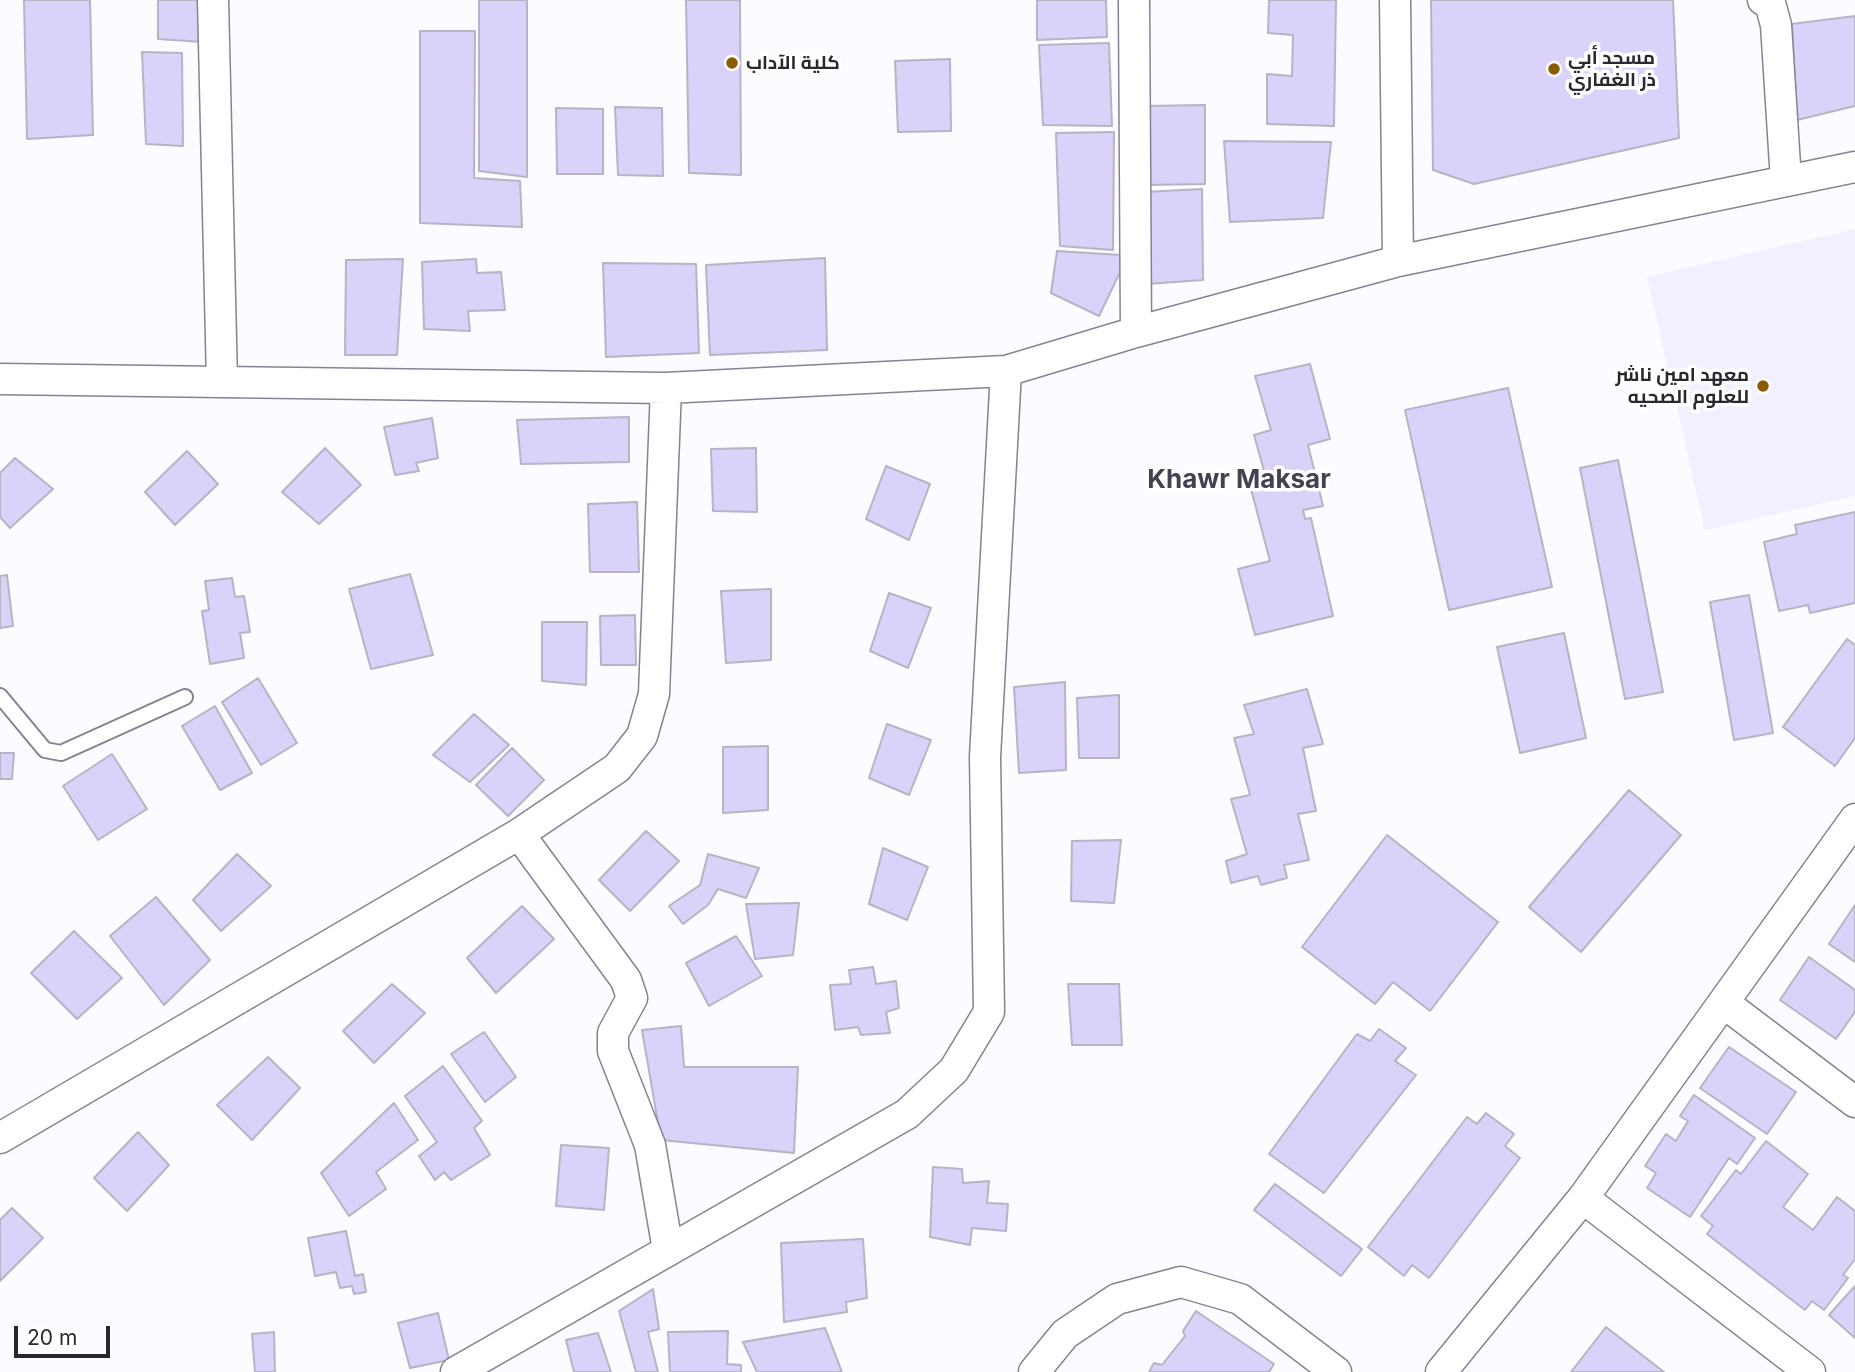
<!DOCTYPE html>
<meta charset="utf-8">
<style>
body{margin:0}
#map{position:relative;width:1855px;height:1372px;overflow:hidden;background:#fcfbff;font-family:Inter,sans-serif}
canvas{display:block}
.scale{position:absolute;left:14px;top:1326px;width:96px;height:32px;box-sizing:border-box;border:4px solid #29282f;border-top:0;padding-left:9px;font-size:21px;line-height:24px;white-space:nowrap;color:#29282f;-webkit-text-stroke:5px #fff;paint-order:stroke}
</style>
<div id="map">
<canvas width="1855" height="1372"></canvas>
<div class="scale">20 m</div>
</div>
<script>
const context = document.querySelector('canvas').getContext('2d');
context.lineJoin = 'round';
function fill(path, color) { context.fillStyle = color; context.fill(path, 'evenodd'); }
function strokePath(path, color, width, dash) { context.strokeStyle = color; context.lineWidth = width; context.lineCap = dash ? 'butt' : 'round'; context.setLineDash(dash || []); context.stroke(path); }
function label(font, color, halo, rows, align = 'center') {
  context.font = font + ' Inter,Cairo,sans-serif'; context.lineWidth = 7; context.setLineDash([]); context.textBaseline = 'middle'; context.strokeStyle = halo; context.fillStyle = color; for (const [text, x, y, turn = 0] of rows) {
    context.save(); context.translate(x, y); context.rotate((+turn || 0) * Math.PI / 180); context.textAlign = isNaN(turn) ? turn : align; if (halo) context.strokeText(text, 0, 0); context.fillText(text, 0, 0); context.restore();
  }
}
fill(new Path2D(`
 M1855,229V496L1705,530L1647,277Z`), '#f2efff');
const building = new Path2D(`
 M24,0H90L93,135L27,139Z
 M158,0H202V42L158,39Z
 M479,0H527V177L479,171Z
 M686,0H740L741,175L689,173Z
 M1037,0H1106L1107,37L1037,40Z
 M1269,0H1336L1334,126L1267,124V74L1292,76L1293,35L1268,33Z
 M1431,0H1673L1679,138L1474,184L1433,170Z
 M1855,16V106L1797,120L1792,24Z
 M420,31H475L474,178L520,181L522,227L420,223Z
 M1109,43L1112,126L1043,125L1039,45Z
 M142,52L182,53L183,146L146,144Z
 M950,59L951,131L898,132L895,61Z
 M1205,105V184L1145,185L1144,106Z
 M615,107L662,108L663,176L618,175Z
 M556,108L603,109V174H557Z
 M1114,132L1113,250L1060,246L1056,133Z
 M1224,141L1331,142L1323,218L1230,222Z
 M1202,189L1203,280L1147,284L1144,192Z
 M1057,251L1121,255L1123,266L1099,316L1051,293Z
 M825,258L827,350L710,355L706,265Z
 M403,259L397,355H345L346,260Z
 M476,259L477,273L501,272L505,310L468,311L470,331L424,329L422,262Z
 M603,263L696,264L699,353L606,357Z
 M1310,364L1330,439L1308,445L1323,506L1303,510L1305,519L1311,518L1333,616L1255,635L1238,569L1270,561L1251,489L1268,485L1254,435L1271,430L1255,376Z
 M1508,388L1552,587L1449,610L1405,410Z
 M629,417V462L521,464L517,420Z
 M432,418L438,458L416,463L419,471L395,475L384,427Z
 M325,448L361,485L319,524L282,492Z
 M756,448L757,512L713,511L711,449Z
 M187,451L218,484L175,525L145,492Z
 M15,458L53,489L10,528L0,517V473Z
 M1618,460L1663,692L1625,699L1580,468Z
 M886,466L930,484L909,540L866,519Z
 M637,502L639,572H590L588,504Z
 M1855,512V603L1810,613L1808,605L1779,611L1764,542L1797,534L1795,525Z
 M410,574L433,655L371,669L349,589Z
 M7,575L13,626L0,628V576Z
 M232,578L235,597L244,596L250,632L240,633L244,658L210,664L202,611L209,610L205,581Z
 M771,589V660L726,663L721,591Z
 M889,593L931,608L908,668L870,651Z
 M1749,595L1773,733L1734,740L1710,602Z
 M635,615L636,665H601L600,616Z
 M542,622H587L586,685L542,681Z
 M1564,633L1586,738L1520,753L1497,647Z
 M1847,639L1855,645V738L1835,766L1783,727Z
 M258,678L297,743L261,765L222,702Z
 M1065,682L1066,770L1019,773L1014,687Z
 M1307,689L1323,744L1303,748L1316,811L1298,814L1309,860L1284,865L1287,878L1261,885L1258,876L1231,883L1226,861L1247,854L1231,799L1250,795L1234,738L1254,734L1244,705Z
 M1119,695V758H1079L1077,698Z
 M215,706L252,773L220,790L182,726Z
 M474,714L509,745L470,782L433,755Z
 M887,724L931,740L909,795L869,778Z
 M768,746V810L723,813V747Z
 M512,748L544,780L508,816L476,785Z
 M0,753H14L12,779H0Z
 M112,754L147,809L98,840L63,786Z
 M1629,790L1681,835L1581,952L1529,907Z
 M646,831L679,861L630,911L599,880Z
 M1387,835L1498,922L1430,1011L1393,982L1375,1004L1302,947Z
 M1121,840L1114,903L1071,901L1072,841Z
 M883,848L928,867L907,920L869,904Z
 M237,854L271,886L221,931L193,900Z
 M708,854L759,868L746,898L718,889L708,905L683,924L669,906L700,885Z
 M156,897L210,960L164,1005L110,936Z
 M799,903L793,955L755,959L746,904Z
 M1855,905V962L1829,944Z
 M522,906L554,939L496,993L467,958Z
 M74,931L122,978L77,1019L31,973Z
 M736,936L762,976L709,1006L686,963Z
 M1809,957L1855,990V1012L1836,1039L1780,1000Z
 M873,967L876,984L896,981L899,1008L886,1012L890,1033L861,1035L858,1027L835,1030L830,985L851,984L849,970Z
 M392,984L425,1013L374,1063L343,1031Z
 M1068,984H1119L1122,1045H1072Z
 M681,1026L684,1067H798L794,1153L661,1140L642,1030Z
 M1379,1029L1406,1048L1395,1061L1416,1075L1324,1193L1269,1154L1357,1034L1370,1041Z
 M484,1032L516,1077L485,1102L451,1054Z
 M1729,1047L1796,1092L1767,1134L1700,1088Z
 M268,1057L300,1088L252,1140L217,1105Z
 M443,1066L482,1121L474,1128L490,1155L451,1180L444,1172L435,1180L419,1156L437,1142L405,1096Z
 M1694,1095L1755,1138L1737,1164L1729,1158L1690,1217L1647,1188L1656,1173L1645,1166L1666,1134L1676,1141L1688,1121L1680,1116Z
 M394,1103L418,1140L376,1172L386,1189L349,1216L321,1173Z
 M1486,1113L1514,1134L1505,1146L1520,1158L1429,1278L1412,1265L1404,1276L1368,1247L1467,1117L1477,1124Z
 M138,1132L169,1165L127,1211L94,1178Z
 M1766,1141L1808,1174L1783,1207L1813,1230L1837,1197L1855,1211V1259L1843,1275L1848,1278L1824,1310L1812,1301L1805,1310L1707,1234L1713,1226L1701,1216L1736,1170L1741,1174Z
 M561,1145L609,1148L604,1210L556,1206Z
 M933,1167L962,1169L963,1183L989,1181L987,1203L1008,1204L1006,1231L972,1228L970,1245L930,1237Z
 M1275,1184L1362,1249L1341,1276L1254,1210Z
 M12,1208L43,1238L0,1281V1220Z
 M346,1231L355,1276L363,1274L366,1292L354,1294L352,1286L340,1288L336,1272L315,1276L308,1238Z
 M863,1239L867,1298L846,1302L847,1312L784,1322L781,1243Z
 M1855,1286V1338L1829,1315Z
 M653,1289L659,1329L648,1332L658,1372H636L619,1311Z
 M1196,1311L1274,1364L1269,1372H1149L1154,1363L1162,1365L1185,1336L1183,1331Z
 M438,1313L449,1360L410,1368L398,1323Z
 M1606,1327L1664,1372H1571Z
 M825,1328L842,1372H757L743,1342Z
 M728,1331L727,1364L741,1365V1372H670L668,1332Z
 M274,1332L275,1372H255L252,1334Z
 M598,1333L611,1372H574L566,1340Z`);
fill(building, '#dbd2f9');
strokePath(building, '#b7b3c5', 2);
const service = new Path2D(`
 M0,696L45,750L61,753L185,697`);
const minor = new Path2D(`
 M213,0L222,382
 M1134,0L1136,332
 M1395,0L1398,261
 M1763,0L1770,3L1776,25L1786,181
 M0,379L666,388L1006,371L1136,332L1398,261L1855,167
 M519,834L626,980L632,998L613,1033V1051L650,1145L668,1250
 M1724,1003L1855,1102
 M0,1138L519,834L617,768L642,736L654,694L666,388
 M1583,1198L1810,1372
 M456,1372L907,1114L954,1070L989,1012L985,757L1006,371
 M1034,1372L1065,1334L1117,1299L1181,1282L1240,1299L1336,1372
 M1441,1372L1583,1198L1855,819`);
strokePath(service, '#868293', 18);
strokePath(minor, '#868293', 33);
strokePath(service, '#fff', 14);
strokePath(minor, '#fff', 30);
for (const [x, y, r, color] of [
 [732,63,7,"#8c5b05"],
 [1554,69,7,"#8c5b05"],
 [1763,386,7,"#8c5b05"]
]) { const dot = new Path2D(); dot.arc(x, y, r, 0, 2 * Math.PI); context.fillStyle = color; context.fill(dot); strokePath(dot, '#fff', 2.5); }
label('bold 19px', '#29282f', '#fff', [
 ["مسجد أبي",1568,58],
 ["ذر الغفاري",1568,80],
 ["كلية الآداب",746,63],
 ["معهد امين ناشر",1749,375,"right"],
 ["للعلوم الصحيه",1749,397,"right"]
], 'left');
label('bold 26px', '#454150', '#fff', [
 ["Khawr Maksar",1239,480]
]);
</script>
